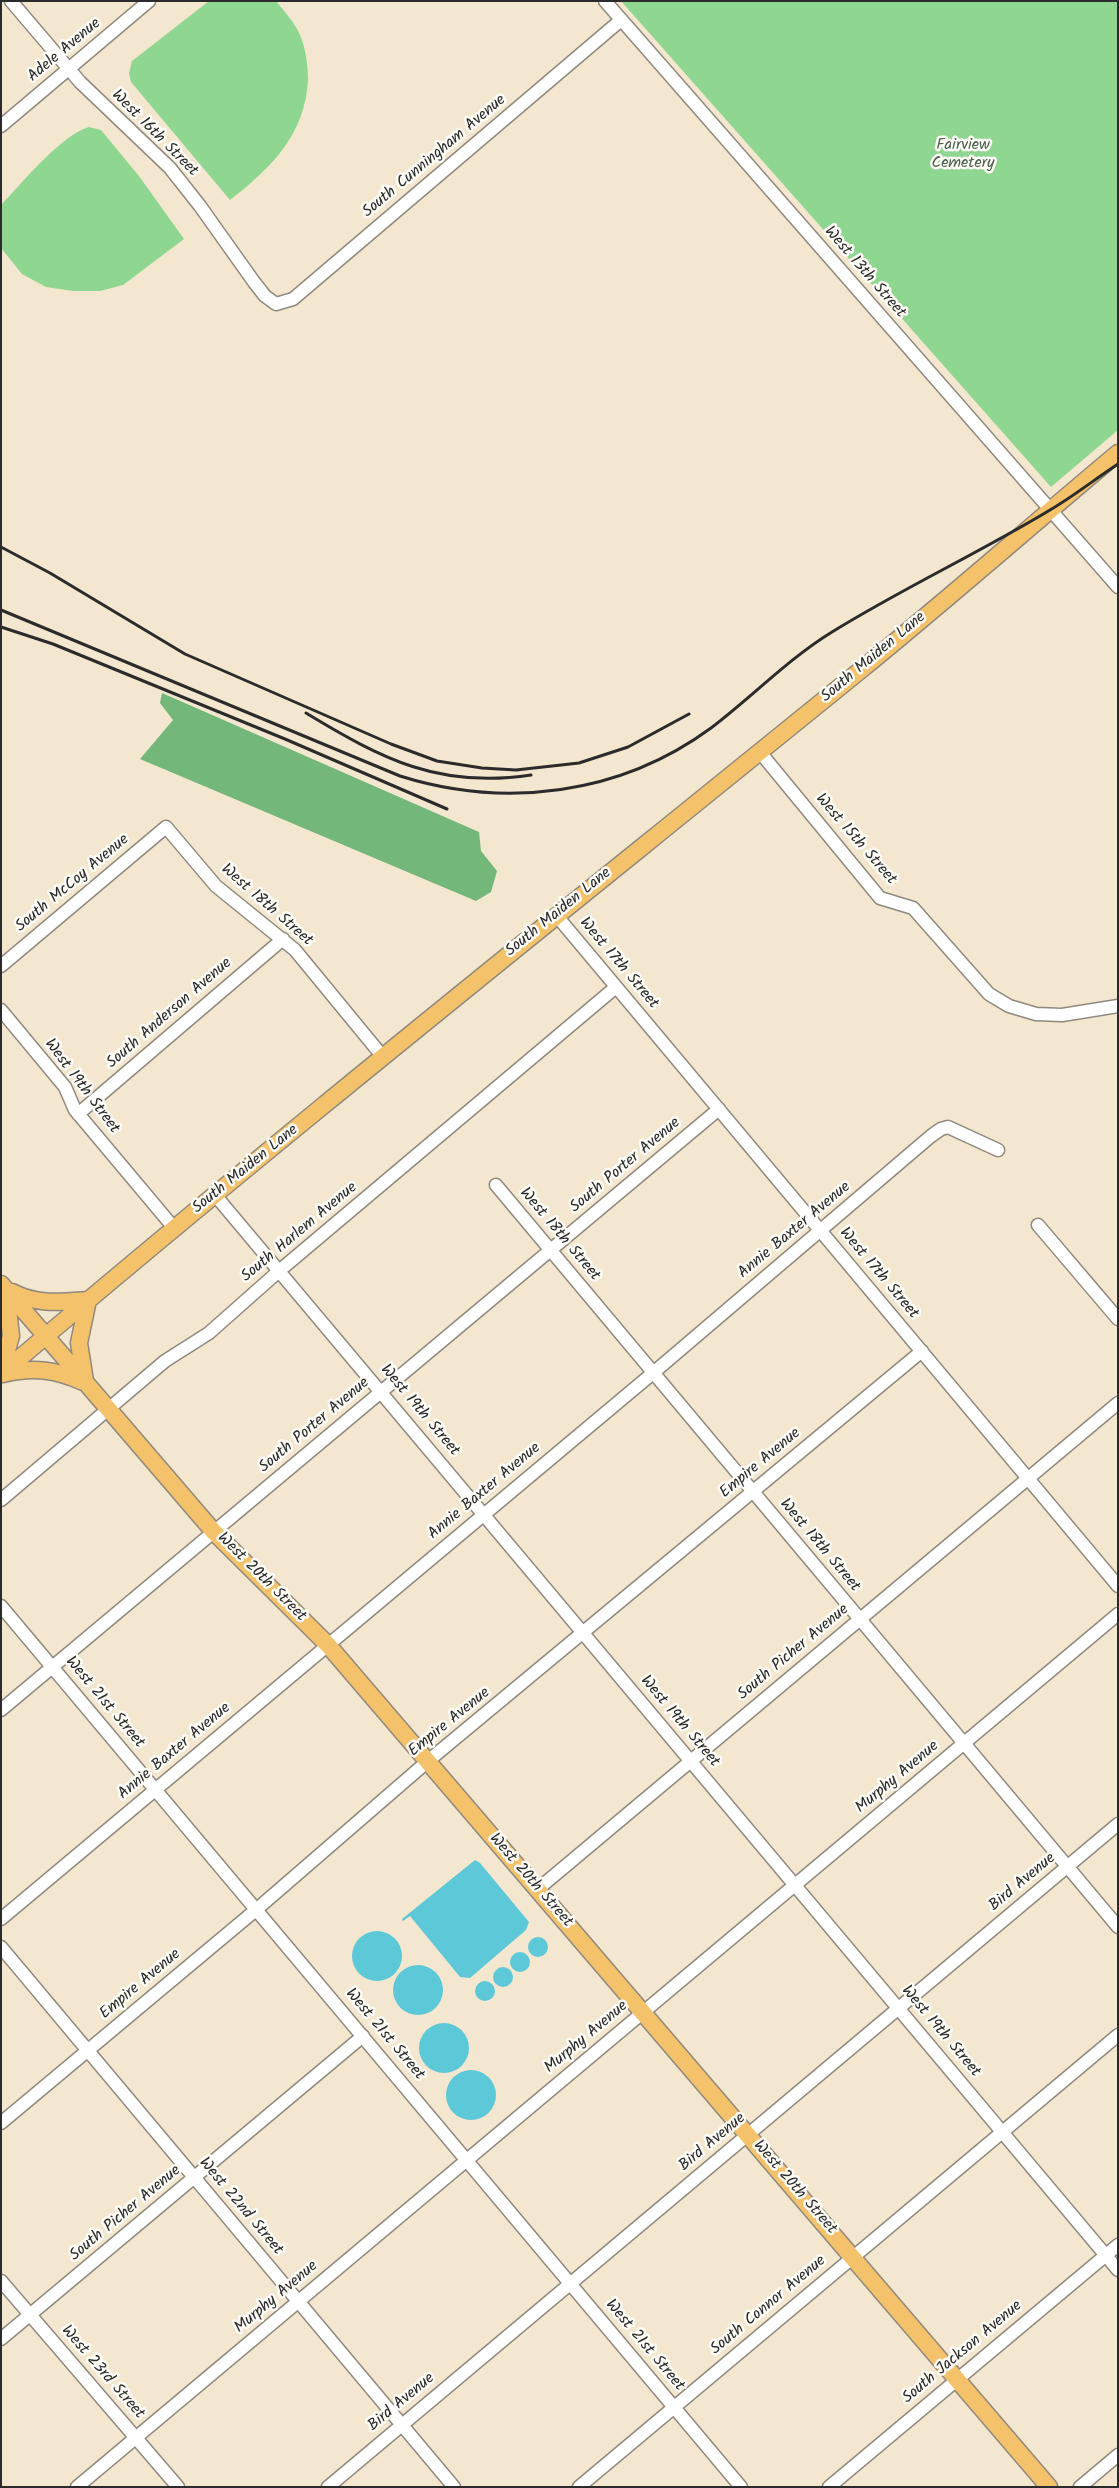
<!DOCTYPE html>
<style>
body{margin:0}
#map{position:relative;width:1119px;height:2488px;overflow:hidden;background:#f4e7d0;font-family:Kalam,sans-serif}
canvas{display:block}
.frame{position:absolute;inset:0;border:2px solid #2b2b2b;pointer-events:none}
</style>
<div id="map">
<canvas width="1119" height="2488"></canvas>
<div class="frame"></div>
</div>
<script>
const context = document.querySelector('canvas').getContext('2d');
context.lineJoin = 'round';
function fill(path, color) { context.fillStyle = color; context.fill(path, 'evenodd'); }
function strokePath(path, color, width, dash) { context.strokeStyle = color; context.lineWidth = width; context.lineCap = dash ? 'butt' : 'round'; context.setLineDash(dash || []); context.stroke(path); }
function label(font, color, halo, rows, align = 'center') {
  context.font = font + ' Kalam,sans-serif'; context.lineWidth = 5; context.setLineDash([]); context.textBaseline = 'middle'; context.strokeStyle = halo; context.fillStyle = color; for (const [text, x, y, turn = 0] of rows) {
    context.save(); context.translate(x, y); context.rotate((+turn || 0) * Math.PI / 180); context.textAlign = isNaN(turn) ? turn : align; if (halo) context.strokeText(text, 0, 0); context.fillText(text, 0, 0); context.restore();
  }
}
fill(new Path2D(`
 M209,1H276C285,12 295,23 300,35C306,49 308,66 308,80C305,135 271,168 230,200L131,82L129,73L132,61Z
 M621,1H1118V430L1051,487Z
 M89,127L101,130L139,176L184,239L123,285L100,291H73L46,287L22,274L1,248V205C22,183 61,135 89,127Z`), '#8fd691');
fill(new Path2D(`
 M162,693L479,832L481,851L497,871L491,892L476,901L140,759L173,720L160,703Z`), '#73b77b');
fill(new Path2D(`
 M475,1860L480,1863L529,1922L526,1930L470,1978L460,1977L410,1916L403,1921L402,1919Z
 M352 1956a25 25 0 1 1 50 0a25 25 0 1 1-50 0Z
 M528 1947a10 10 0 1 1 20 0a10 10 0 1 1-20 0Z
 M510 1962a10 10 0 1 1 20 0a10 10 0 1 1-20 0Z
 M393 1990a25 25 0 1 1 50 0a25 25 0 1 1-50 0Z
 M493 1977a10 10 0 1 1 20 0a10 10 0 1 1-20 0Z
 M475 1991a10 10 0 1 1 20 0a10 10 0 1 1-20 0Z
 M419 2048a25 25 0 1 1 50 0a25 25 0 1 1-50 0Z
 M446 2095a25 25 0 1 1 50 0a25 25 0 1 1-50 0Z`), '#5dc8d7');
const minor = new Path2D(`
 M11,1L80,82L170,168L200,206L254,282L265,296L276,304L293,299L621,20
 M605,1L1118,587
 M1,126L149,1
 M759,751L880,898L913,908L989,994L1009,1006L1036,1014L1062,1015L1118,1006
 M556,915L1118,1586
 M1,966L166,827L216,886L295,950L383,1057
 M1,1010L65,1087L75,1110L174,1228
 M78,1114L283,939
 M496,1185L1118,1927
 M215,1195L1118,2270
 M1038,1225L1118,1319
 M1,1500L165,1361L209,1333L279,1271L616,987
 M1,1606L741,2487
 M1,1710L719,1109
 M538,1889L1118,1403
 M1,1919L653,1373L931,1136L941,1129L948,1127L998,1150
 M1,1947L454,2487
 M1,2123L257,1909L428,1761L922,1351
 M1,2281L178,2487
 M1,2339L363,2036
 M77,2487L1118,1614
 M328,2487L1118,1824
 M579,2487L1118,2035
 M829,2487L1118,2245
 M1080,2487L1118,2455`);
const major = new Path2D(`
 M1,1284L214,1532L328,1645L1049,2487
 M12,1292C37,1305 60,1302 88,1300L79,1343L85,1381
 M1,1372L11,1336L6,1291
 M1,1374C284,1133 574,903 862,669C949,598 1032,525 1118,453
 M3,1374C32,1367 55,1369 83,1382`);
strokePath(minor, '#90897e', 15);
strokePath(major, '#90897e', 19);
strokePath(minor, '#fff', 12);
strokePath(major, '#f4c26a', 16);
strokePath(new Path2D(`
 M1,547L50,573L185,654L391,744L437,761L482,768L516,770L579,763L628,747L689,714
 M1,610L400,776C505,809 620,795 711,728C752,697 788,659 832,632C903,588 979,553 1050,510C1074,496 1095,479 1118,464
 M1,627L53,644L285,739L447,809
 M306,713C382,759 439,789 531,775`), '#2b2b2b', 3);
label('16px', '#2b2b2b', '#fdfcf7', [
 ["Adele Avenue",65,51,-40],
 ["West 16th Street",154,134,45],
 ["South Cunningham Avenue",435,157,-40],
 ["West 13th Street",864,273,49],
 ["South Maiden Lane",874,658,-40],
 ["West 15th Street",855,840,49],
 ["South McCoy Avenue",73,884,-40],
 ["West 18th Street",266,906,41],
 ["South Maiden Lane",559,913,-39],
 ["West 17th Street",618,964,50],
 ["South Anderson Avenue",170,1014,-41],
 ["West 19th Street",81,1087,53],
 ["South Porter Avenue",626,1166,-40],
 ["South Maiden Lane",246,1170,-39],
 ["Annie Baxter Avenue",795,1231,-40],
 ["South Harlem Avenue",300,1233,-40],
 ["West 18th Street",559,1235,50],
 ["West 17th Street",878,1274,50],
 ["West 19th Street",419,1411,50],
 ["South Porter Avenue",315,1426,-40],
 ["Empire Avenue",761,1464,-40],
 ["Annie Baxter Avenue",485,1492,-40],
 ["West 18th Street",819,1546,50],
 ["West 20th Street",261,1578,45],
 ["South Picher Avenue",794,1653,-40],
 ["West 21st Street",104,1703,50],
 ["West 19th Street",679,1722,50],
 ["Empire Avenue",450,1723,-39],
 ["Annie Baxter Avenue",175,1752,-40],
 ["Murphy Avenue",898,1778,-40],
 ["West 20th Street",530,1881,49],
 ["Bird Avenue",1023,1883,-40],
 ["Empire Avenue",141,1985,-40],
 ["West 19th Street",940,2032,50],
 ["West 21st Street",384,2035,50],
 ["Murphy Avenue",587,2038,-40],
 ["Bird Avenue",713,2143,-40],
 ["West 20th Street",794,2188,49],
 ["West 22nd Street",240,2207,50],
 ["South Picher Avenue",126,2214,-40],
 ["Murphy Avenue",277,2298,-40],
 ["South Connor Avenue",769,2306,-40],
 ["West 21st Street",644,2346,50],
 ["South Jackson Avenue",963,2353,-40],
 ["West 23rd Street",102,2373,49],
 ["Bird Avenue",402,2403,-40]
]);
label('16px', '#495e4a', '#fdfcf7', [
 ["Fairview",963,146],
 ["Cemetery",963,164]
]);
</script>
